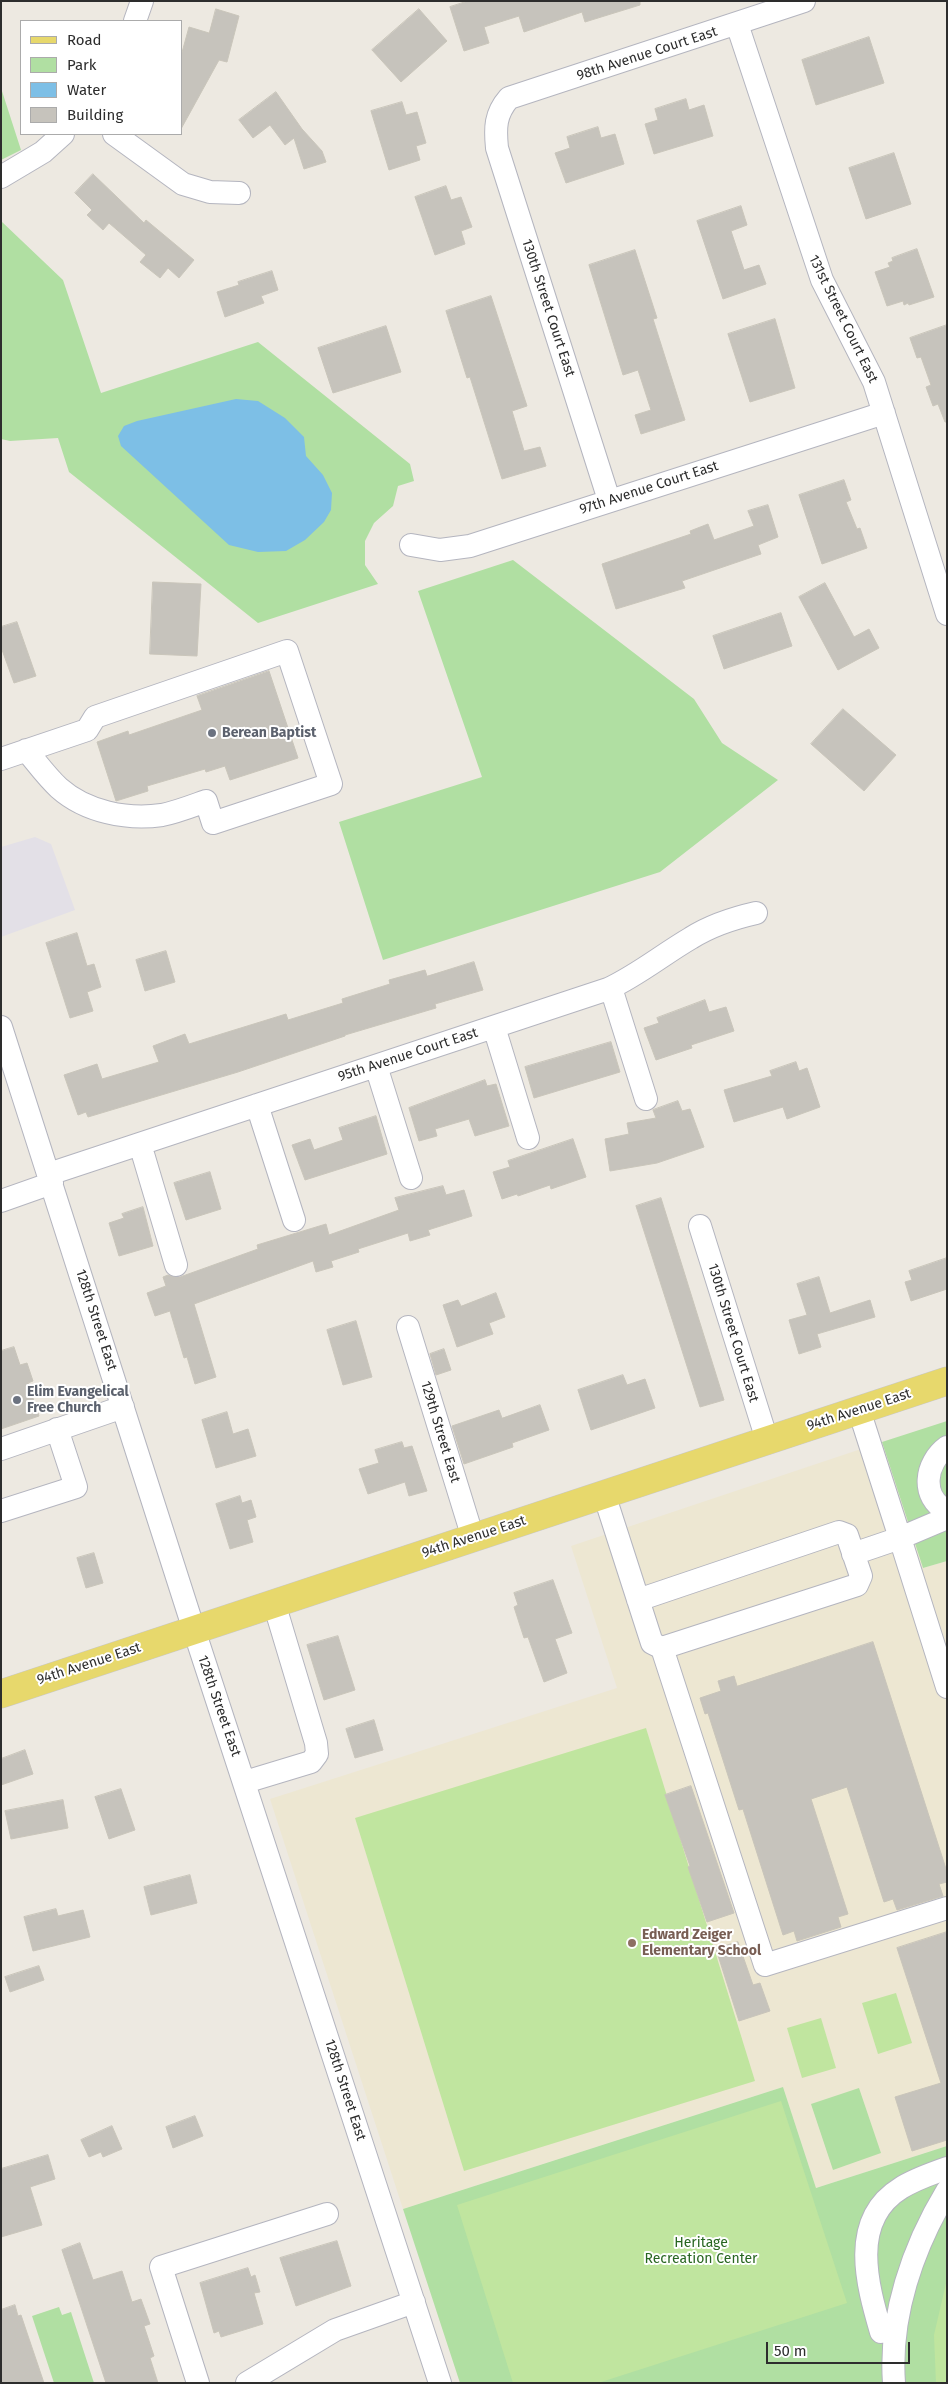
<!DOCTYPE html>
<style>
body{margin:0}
#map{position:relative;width:948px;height:2384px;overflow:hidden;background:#ede9e1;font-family:"Fira Sans",sans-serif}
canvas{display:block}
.frame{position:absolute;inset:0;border:2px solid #2d2d2d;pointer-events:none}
.legend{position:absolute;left:20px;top:20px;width:162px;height:115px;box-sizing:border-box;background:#fff;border:1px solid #ababab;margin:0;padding:6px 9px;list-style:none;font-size:15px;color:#2d2d2d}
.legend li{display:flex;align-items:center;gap:10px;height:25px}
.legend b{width:25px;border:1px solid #ababab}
.scale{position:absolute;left:766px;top:2342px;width:144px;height:22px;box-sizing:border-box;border:2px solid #2d2d2d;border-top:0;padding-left:6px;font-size:15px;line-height:18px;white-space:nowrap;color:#2d2d2d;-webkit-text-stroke:4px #fff;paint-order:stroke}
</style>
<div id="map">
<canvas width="948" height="2384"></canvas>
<div class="frame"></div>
<ul class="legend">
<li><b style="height:6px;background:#e7d86c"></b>Road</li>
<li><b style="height:14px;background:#b0dfa2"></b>Park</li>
<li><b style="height:14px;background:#7dbfe6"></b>Water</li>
<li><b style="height:14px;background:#c6c3bc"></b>Building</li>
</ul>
<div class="scale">50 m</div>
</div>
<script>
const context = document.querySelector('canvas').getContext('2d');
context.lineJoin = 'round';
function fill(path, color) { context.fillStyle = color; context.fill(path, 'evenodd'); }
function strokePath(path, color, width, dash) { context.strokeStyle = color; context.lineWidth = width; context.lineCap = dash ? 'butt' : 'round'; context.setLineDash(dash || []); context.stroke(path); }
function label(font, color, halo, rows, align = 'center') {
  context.font = font + ' "Fira Sans",sans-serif'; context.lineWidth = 4; context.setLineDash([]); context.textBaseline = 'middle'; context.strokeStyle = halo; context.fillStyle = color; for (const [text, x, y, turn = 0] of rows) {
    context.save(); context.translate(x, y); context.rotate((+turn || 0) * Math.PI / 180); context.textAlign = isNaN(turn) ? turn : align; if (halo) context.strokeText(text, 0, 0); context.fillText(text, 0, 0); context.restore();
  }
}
fill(new Path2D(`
 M35,837L51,844L75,910L1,937V847Z`), '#e3e0e7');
fill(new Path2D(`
 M882,1442L923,1568L947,1561V2146L816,2188L783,2087L403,2209L270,1799L617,1688L571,1546Z`), '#ede7d2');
fill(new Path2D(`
 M1,88L21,150L1,160Z
 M1,221L63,280L101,393L258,342L410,464L414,481L398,486L393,506L374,523L365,541V565L378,584L258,623L69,472L58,438L10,441L1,439Z
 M513,560L694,699L722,743L778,780L660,872L383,960L339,822L482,777L418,591Z
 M947,1421V1561L923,1568L882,1442Z
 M783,2087L816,2188L947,2146V2383H460L403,2209Z
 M859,2088L881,2153L833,2170L811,2104Z
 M59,2307L62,2315L71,2312L94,2383H54L32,2316Z`), '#b0dfa2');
fill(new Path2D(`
 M646,1728L755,2081L464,2171L355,1818Z
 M896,1993L912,2043L878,2054L862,2003Z
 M821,2018L836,2068L802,2078L787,2028Z
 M781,2101L847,2303L598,2383H513L457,2205Z
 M947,2279V2383H936L934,2335Z`), '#c0e59f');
fill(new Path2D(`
 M236,399L258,401L285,418L304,437L306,456L323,475L332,493L331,510L324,522L305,540L286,551L258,552L229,545L121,446L118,436L124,426L137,421Z`), '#7dbfe6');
const building = new Path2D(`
 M468,1H640V5L585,22L582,12L524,32L519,16L484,27L489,43L464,51L450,7Z
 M216,9L239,16L227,62L219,60L181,129V56L189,27L209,33Z
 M419,9L447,41L401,82L372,50Z
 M869,37L884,83L816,105L802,60Z
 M276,92L302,129L322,151L326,162L304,169L294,138L285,145L270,125L253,138L239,120Z
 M686,99L689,110L704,105L713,136L654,154L645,124L658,120L655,109Z
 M402,102L406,115L417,112L426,143L416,146L420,160L389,170L371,111Z
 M598,127L601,138L615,134L624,164L566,183L555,153L570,148L567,137Z
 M894,153L911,204L866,219L849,168Z
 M93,174L144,223L146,220L194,260L179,278L168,268L160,278L140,262L146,255L109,223L103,230L87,215L92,210L75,193Z
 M446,186L451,200L461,197L472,227L461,231L465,244L435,255L415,197Z
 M741,206L747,225L731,231L744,270L759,265L766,284L723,299L697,221Z
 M917,249L934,297L909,305L908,303L904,305L903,301L887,306L875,272L890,267L888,263L893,261L892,258Z
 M635,250L657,318L653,319L685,420L641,434L635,415L651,410L638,370L623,375L589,265Z
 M272,271L278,290L261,296L264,303L225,317L217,292L239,285L238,282Z
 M491,296L527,406L512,411L524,451L540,447L546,466L502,479L470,377L467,378L446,311Z
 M775,319L795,388L750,402L728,334Z
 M947,325V422H945L938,404L933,406L926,387L931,385L921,357L917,358L910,338Z
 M386,326L401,372L333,393L318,348Z
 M844,480L851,500L846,502L857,529L860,528L867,548L822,564L799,495Z
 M768,505L778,537L758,545L761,554L682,581L685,588L616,609L602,564L691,534L690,531L708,524L714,540L754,526L748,511Z
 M153,582L201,584L197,656L150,654Z
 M825,583L854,637L869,629L879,648L838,670L799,597Z
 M781,613L792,646L724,669L713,636Z
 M17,622L36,676L14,683L1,647V627Z
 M269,671L298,758L230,780L225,766L206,772L205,769L147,786L148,791L116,801L97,742L128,731L129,735L202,710L197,696Z
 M843,709L896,755L864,791L811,744Z
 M77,933L87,966L94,964L101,987L87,992L93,1011L70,1018L46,943Z
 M166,951L175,982L145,991L136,960Z
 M474,962L483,990L435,1004L436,1008L345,1035V1036L238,1072L88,1117L86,1112L78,1115L64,1075L97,1064L102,1079L159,1062L153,1046L185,1034L189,1044L286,1014L288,1020L343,1003L342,999L390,984L389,980L425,970L427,976Z
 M705,1000L709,1012L726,1007L734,1031L691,1045L692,1048L656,1060L644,1028L659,1023L657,1018Z
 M611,1042L620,1072L534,1098L525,1067Z
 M796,1062L799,1071L807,1068L820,1107L787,1119L783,1107L734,1122L724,1090L772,1076L770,1071Z
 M485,1080L487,1086L496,1084L509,1126L475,1136L469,1119L435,1129L437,1136L419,1141L409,1108Z
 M678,1101L682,1111L690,1109L704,1147L657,1163L610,1171L605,1139L629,1134L627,1123L656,1118L653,1110Z
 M376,1116L387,1154L305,1180L292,1145L310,1139L314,1150L343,1140L339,1128Z
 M573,1139L586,1177L551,1189L550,1185L518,1196L517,1194L502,1199L493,1172L510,1167L508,1161Z
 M210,1172L221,1209L186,1220L174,1183Z
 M443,1186L446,1195L464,1190L472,1216L428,1230L430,1235L410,1241L408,1233L358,1249L359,1252L331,1261L333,1267L316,1272L313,1261L194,1304L216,1377L195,1384L187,1357L184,1358L170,1311L155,1316L147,1293L166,1286L163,1277L168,1275L180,1277L258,1249L257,1245L326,1224L329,1235L399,1210L395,1198Z
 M661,1198L724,1400L700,1407L636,1206Z
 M143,1207L153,1246L119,1256L109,1223L124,1218L122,1214Z
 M947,1258V1289L911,1301L905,1282L912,1280L909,1271Z
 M819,1277L830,1313L870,1300L875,1317L817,1334L821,1347L799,1354L789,1320L807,1315L797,1284Z
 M496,1293L505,1317L489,1323L493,1334L457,1347L443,1305L458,1300L461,1306Z
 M356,1321L372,1377L343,1385L327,1330Z
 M14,1347L20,1365L27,1363L33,1381L28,1383L39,1416L1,1429V1351Z
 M444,1349L451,1370L436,1375L430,1354Z
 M623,1375L627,1385L645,1379L655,1408L591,1430L578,1390Z
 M540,1405L549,1430L512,1443L513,1447L464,1464L452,1426L499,1410L502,1418Z
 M227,1412L233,1434L248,1429L256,1456L216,1468L202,1420Z
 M402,1442L404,1448L412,1446L427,1491L409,1496L405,1482L368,1494L359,1469L379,1463L375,1450Z
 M240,1496L242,1503L251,1500L256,1517L247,1520L253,1542L230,1549L216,1504Z
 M94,1553L103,1583L86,1588L77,1558Z
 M553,1580L572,1633L555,1639L567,1673L544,1682L528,1637L524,1638L514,1607L518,1605L514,1593Z
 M338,1636L355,1690L324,1700L307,1645Z
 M873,1642L947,1872V1882L939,1884L943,1896L897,1910L893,1899L884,1902L847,1787L811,1799L848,1914L838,1917L841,1927L797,1941L794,1931L783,1935L743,1809L739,1810L708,1713L705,1714L700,1698L721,1691L718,1681L734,1676L737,1686Z
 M374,1720L383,1750L355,1758L346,1729Z
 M25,1750L33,1774L1,1785V1759Z
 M691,1786L734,1913L707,1922L688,1867L690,1866L665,1795Z
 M121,1789L135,1830L109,1839L95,1797Z
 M63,1800L68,1828L11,1839L5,1811Z
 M190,1875L197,1903L151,1915L144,1887Z
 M56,1909L58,1916L83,1910L90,1937L33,1951L24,1917Z
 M947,1932V2140L912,2151L895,2097L941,2083L897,1948Z
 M738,1942L753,1985L760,1983L770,2011L739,2021L716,1949Z
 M39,1966L44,1980L10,1992L5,1977Z
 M195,2116L203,2136L173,2148L166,2127Z
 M112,2126L122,2149L103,2157L101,2152L89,2157L81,2140Z
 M48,2155L55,2179L30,2187L42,2225L1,2237V2169Z
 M337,2241L351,2286L296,2306L280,2258Z
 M80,2243L93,2280L122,2271L132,2302L141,2299L150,2324L144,2326L154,2356L150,2358L158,2383H106L62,2250Z
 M248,2268L251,2277L255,2275L260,2292L254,2293L263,2324L221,2337L219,2331L214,2333L200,2283Z
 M15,2305L18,2316L21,2315L44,2383H1V2310Z`);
fill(building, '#c6c3bc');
strokePath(building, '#c9c5ba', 1);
const minor = new Path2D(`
 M135,21L142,1
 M737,24L822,280L874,382L947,614
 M114,134L183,184L210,192L239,193
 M1,177L43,152L63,134
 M609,500L497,148C495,128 495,114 509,98L804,1
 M411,545L440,550L470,546L884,413
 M1,759L87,730L95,717L287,651L331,784L213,823L206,801C192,806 177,812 162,815C127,820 86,812 59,788C47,777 37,763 26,750
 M611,988L646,1099
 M1,1027L194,1630L440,2383
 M494,1027L528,1138
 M376,1066L411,1178
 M257,1105L294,1220
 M140,1144L176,1265
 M49,1174L608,989C638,975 662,955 691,938C710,926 734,918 756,913
 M1,1201L52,1183
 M700,1226L767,1440
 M408,1327L473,1538
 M859,1410L900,1538L947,1518
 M947,1447C925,1463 920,1497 947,1511
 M1,1449L123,1407
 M604,1494L652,1643L662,1648L765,1965L947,1908
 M1,1511L76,1487L57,1429
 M853,1554L900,1538L947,1687
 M638,1600L839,1532L847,1535L861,1576L857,1585L662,1648
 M245,1782L311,1762L317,1754L316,1743L274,1603
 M881,2332C867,2284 849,2220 901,2188C915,2179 931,2174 947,2168
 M198,2383L161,2267L327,2214
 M247,2383L335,2330L414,2302
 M894,2383C889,2316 913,2247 947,2191`);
const major = new Path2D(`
 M1,1694L947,1381`);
strokePath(minor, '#b4b5bf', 24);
strokePath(major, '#c8c8c8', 29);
strokePath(minor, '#fff', 22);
strokePath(major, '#e7d86c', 28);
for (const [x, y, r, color] of [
 [212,733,5,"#6b7280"],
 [17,1400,5,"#6b7280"],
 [632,1943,5,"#8d6e63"]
]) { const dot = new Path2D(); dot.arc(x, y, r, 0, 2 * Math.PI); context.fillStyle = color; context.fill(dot); strokePath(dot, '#fff', 2); }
label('14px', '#2d2d2d', '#fff', [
 ["98th Avenue Court East",647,54,-18],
 ["130th Street Court East",548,308,72],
 ["131st Street Court East",843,319,64],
 ["97th Avenue Court East",649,488,-18],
 ["95th Avenue Court East",408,1055,-18],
 ["128th Street East",96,1320,72],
 ["130th Street Court East",733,1333,73],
 ["94th Avenue East",859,1410,-18],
 ["129th Street East",440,1432,73],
 ["94th Avenue East",474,1537,-18],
 ["94th Avenue East",89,1664,-18],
 ["128th Street East",219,1706,71],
 ["128th Street East",345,2090,72]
]);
label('bold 14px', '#5b616d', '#fff', [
 ["Berean Baptist",222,733],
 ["Elim Evangelical",27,1392],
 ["Free Church",27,1408]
], 'left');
label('bold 14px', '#785e54', '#fff', [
 ["Edward Zeiger",642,1935],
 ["Elementary School",642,1951]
], 'left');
label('14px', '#286621', '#fff', [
 ["Heritage",701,2243],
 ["Recreation Center",701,2259]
]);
</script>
